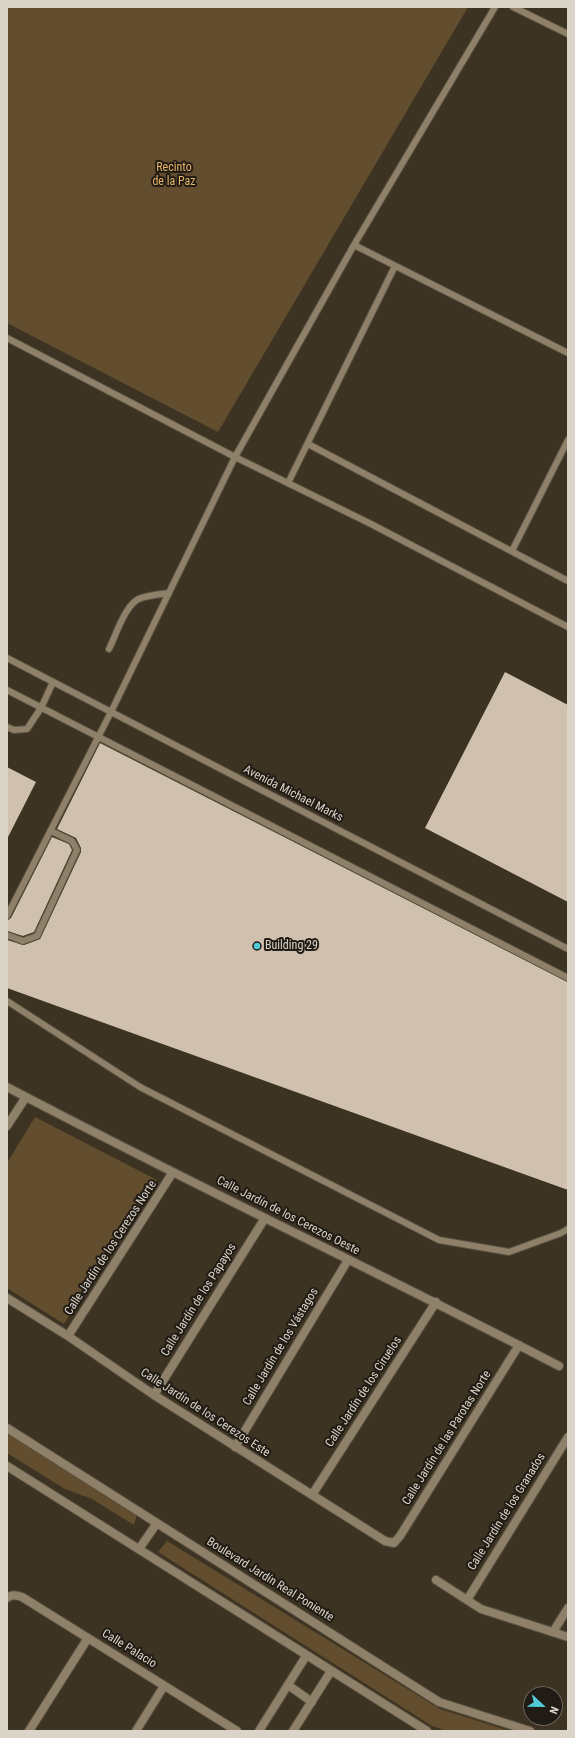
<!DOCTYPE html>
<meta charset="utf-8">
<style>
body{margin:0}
#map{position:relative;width:575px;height:1738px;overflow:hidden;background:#3d3322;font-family:"Roboto Condensed",sans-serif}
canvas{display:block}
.frame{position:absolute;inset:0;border:8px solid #dad4c9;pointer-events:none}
.north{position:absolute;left:523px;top:1686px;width:40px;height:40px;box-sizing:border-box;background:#201b14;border:1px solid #6a655c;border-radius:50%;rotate:112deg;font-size:11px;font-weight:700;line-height:16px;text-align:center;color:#dad4c9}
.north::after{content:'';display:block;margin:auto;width:14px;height:18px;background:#52cbd9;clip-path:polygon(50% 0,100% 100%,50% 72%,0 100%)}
</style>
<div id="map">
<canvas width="575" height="1738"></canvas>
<div class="frame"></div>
<div class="north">N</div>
</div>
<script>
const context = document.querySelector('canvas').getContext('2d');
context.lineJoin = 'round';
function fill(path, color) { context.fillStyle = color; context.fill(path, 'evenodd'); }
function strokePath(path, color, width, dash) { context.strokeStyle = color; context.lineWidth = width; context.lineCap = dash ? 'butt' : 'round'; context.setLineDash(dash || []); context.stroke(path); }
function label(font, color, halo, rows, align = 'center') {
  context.font = font + ' "Roboto Condensed",sans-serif'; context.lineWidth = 4; context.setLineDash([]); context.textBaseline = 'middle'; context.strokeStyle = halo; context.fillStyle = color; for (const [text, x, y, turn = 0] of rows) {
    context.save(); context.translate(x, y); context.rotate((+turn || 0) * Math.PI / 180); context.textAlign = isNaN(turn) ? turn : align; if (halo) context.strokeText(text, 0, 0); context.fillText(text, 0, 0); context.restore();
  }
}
fill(new Path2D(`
 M7,7H468L218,432L7,323Z
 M35,1117L157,1180L64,1324L7,1288V1163Z
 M7,1433L137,1514L134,1525L92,1499L65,1489L7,1453Z
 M167,1541L440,1709L510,1731H447L432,1726L158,1552Z`), '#624e2e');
fill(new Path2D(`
 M505,672L568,705V902L425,828Z
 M100,743L568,982V1190L7,988V940L24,945L40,939L81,852V848L76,838L57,829Z
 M7,767L36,782L7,839Z
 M52,837L69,844L72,850L34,932L23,936L7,931V920L11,918Z`), '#cfc1ad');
const service = new Path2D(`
 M513,7L568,34
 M354,245L568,353
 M7,338L235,457L371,524L568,627
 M308,444L568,581
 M288,483L395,266
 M512,551L568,440
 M109,649C116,635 126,602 141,598C150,595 160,594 169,593
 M7,658L568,949
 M7,690L568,978
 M7,727L14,730L27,729L41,708L53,682
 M7,916L111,712L235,457L354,245L495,7
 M7,935L23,941L37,936L77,850L72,841L51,831
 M7,1001L140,1087L439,1240L509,1252L561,1233L568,1229`);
const minor = new Path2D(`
 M7,1087C189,1183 376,1271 559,1366
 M7,1126L26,1097
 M7,1298L68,1336L154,1395L385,1541L394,1543L400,1536L519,1345
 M68,1336L173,1172
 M154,1395L265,1218
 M7,1428L439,1702L530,1731
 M235,1447L348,1260
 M7,1466L427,1731
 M312,1495L436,1302
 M139,1549L157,1523
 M436,1580L481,1609L568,1637
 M7,1598C12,1594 16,1595 22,1597L237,1731
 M467,1600L568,1437
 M553,1632L568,1608
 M288,1685L312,1702
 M29,1731L88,1638
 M136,1731L164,1686
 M259,1731L306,1656
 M293,1731L331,1671`);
strokePath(service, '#595040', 8);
strokePath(minor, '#595040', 10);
strokePath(service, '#8e8069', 6);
strokePath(minor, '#8e8069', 8);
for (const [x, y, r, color] of [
 [257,946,4,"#52cbd9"]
]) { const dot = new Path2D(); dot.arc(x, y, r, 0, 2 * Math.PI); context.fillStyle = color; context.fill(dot); strokePath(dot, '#201b14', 1.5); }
label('12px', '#e6b666', '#201b14', [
 ["Recinto",174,168],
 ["de la Paz",174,182]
]);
label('12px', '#dad4c9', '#201b14', [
 ["Avenida Michael Marks",293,794,27],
 ["Calle Jardín de los Cerezos Oeste",288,1216,27],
 ["Calle Jardín de los Cerezos Norte",111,1248,-57],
 ["Calle Jardín de los Papayos",199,1300,-58],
 ["Calle Jardín de los Vástagos",281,1347,-59],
 ["Calle Jardín de los Ciruelos",364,1392,-57],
 ["Calle Jardín de los Cerezos Este",205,1413,33],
 ["Calle Jardín de las Parotas Norte",447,1438,-58],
 ["Calle Jardín de los Granados",507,1512,-58],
 ["Boulevard Jardín Real Poniente",270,1580,32],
 ["Calle Palacio",129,1649,32]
]);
label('12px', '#dad4c9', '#201b14', [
 ["Building 29",265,946]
], 'left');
</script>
